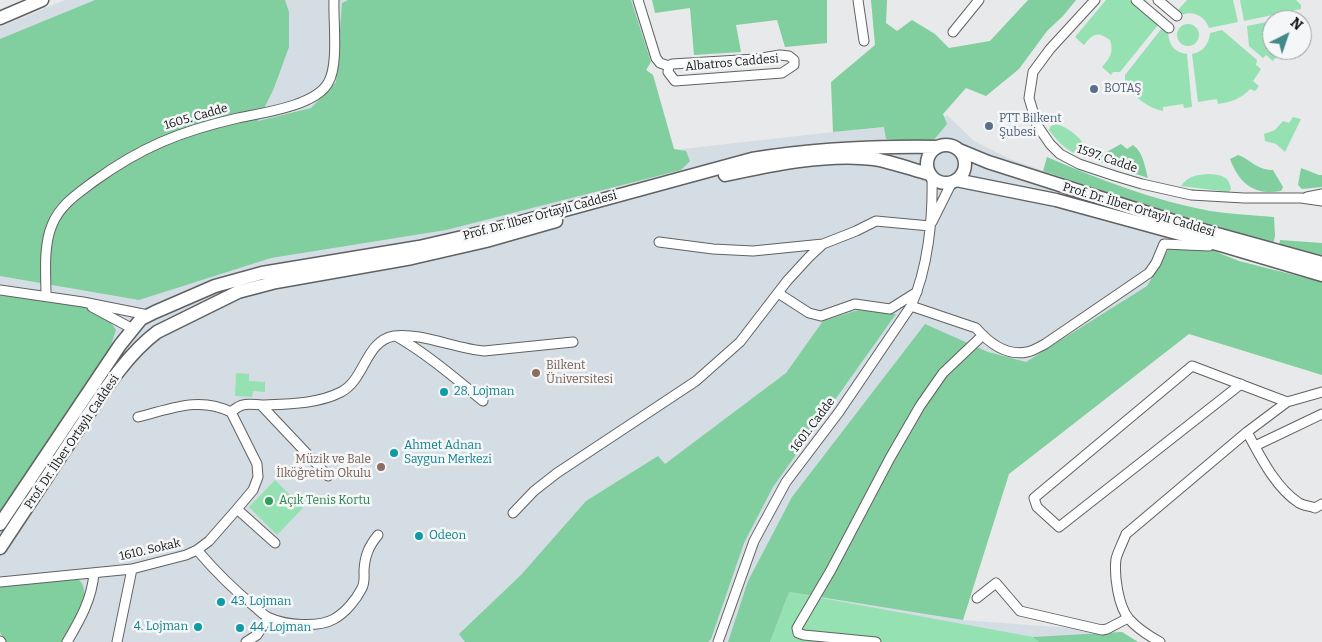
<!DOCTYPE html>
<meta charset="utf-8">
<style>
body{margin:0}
#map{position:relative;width:1322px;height:642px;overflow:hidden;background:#e7e9ea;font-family:Bitter,serif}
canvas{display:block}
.north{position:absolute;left:1262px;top:10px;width:50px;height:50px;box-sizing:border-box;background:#f5f6f7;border:1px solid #9b9c9c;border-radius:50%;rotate:41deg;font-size:14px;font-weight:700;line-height:20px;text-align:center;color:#131414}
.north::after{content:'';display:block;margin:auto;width:18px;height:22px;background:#428a88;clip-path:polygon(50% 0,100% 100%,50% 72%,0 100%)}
</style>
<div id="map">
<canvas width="1322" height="642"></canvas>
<div class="north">N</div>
</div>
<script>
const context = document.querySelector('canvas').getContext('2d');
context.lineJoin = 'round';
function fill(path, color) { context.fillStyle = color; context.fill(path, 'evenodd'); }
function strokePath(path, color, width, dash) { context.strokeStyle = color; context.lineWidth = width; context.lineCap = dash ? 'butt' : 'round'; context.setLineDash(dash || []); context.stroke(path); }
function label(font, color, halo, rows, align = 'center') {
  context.font = font + ' Bitter,serif'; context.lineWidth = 5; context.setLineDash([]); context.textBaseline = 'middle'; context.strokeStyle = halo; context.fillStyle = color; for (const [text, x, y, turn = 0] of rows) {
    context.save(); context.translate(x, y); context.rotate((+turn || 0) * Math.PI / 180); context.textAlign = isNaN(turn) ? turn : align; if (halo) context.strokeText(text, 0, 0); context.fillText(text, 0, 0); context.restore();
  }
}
fill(new Path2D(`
 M65,0H633L651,62L646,70L653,75L674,150L833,132L936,122L947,115L974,141L1010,159L1084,185L1077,210L1176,239L1147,286L996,460L963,620L1122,632L1138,642H0V27Z`), '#d5dde4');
fill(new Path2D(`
 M1106,0H1129L1158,25L1120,72H1113L1111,75L1102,67C1110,58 1114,52 1110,40C1098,31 1093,33 1084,45L1075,37Z
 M1187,0H1233L1238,22L1209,28C1205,16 1193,10 1181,15L1178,10Z
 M1240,0H1296L1301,5V9L1244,21Z
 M1272,21V50H1276L1274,53L1277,56L1273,61L1266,55L1263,58L1249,46L1247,26Z
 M1177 35a11 11 0 1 1 22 0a11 11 0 1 1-22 0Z
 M1162,28L1168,33C1169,45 1175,53 1187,54L1192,107L1184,108L1183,104L1163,107V111C1147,108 1137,97 1125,87V75Z
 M1222,30L1257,60L1256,65L1261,69L1253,81L1259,86L1255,91L1250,89C1241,99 1231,102 1218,104L1217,99L1198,102L1192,54C1203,52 1209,44 1210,33Z
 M1293,117L1301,119L1285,152L1276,144L1265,141L1264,134L1275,130L1283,121L1289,123Z
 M1056,124C1069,127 1089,143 1088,157C1071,155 1059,144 1049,130L1051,126Z
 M1208,174C1220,175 1229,175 1231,189L1229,192L1181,186C1188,176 1196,175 1208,174Z
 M236,373L249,374V381L265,382V392L253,391L252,397L235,396Z
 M275,480L303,508L277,535L249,507Z
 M789,592L1033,637L1039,642H770Z`), '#95e1b1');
fill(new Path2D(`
 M95,0H285L289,12V47L274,88L258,121L311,108L336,82L342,3L348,0H631L651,62L646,70L653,75L674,149L686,151L690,161L681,170L446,230L271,258L139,300L0,276V39Z
 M652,0H827V43L785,47L777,20L736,25L741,52L694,55L690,8L655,13Z
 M871,0H887L886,23L897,31L912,20L935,34L949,48L990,41L1028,0H1076L1063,16L1047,31L1019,69L986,96L966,88L943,114L947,124L932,142L886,139L884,127L833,132L831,82L875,45Z
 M1121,144L1127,149L1133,145C1143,152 1145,167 1148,178L1101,162V155Z
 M1238,155C1252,160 1256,170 1273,170L1283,187L1281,191C1254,196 1239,183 1230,159Z
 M1047,157C1100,180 1153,200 1210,211C1231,214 1252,215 1274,217L1275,236L1273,245L1216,229L1043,171Z
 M1301,168L1319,175H1322V187L1302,189L1298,185Z
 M1280,240L1322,243V256L1279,247Z
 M1170,247L1214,251L1239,261L1322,282V375L1189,334L1009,474L963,620L789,592L770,642H728L748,581L792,497L925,324L988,352L1026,362L1147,286Z
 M0,294L82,305L108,318L116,330L109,351L0,512Z
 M858,310L896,314L773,487L744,543L711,639L708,642H465L459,634L521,575L586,501L658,456L665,464L786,373L823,321Z
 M78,579C96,594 71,626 62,642H5L0,632V587Z
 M1122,632L1138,642H1039L1033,637Z`), '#81ce9e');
const street = new Path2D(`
 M638,0L656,58L660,63L669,66
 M858,0L864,41
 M1095,0L1050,49L1033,72L1029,98L1037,125L1050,144L1060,154L1079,164L1115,176L1142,184L1191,195L1244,198H1301L1322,201
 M1136,0L1169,28
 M1158,0L1177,16
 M953,32L979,0
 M780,55L789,56L794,60V65L782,73L675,81L668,72L669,66L672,64L756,59Z
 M1307,197L1322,194
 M932,222L952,182
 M659,242L713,249L753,251L823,244L856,231L876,221L930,226
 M0,290L83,302L148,315
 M778,293L809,313L821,316L855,304L890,309L917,292
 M46,296C46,273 43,247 52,225C60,205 77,194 93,182C141,147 181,131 238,118C262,113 315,106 328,83C339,65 333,21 334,0
 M911,306L976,328C989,343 1007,356 1027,352C1033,351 1039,347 1045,344L1149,273L1156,263L1164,244L1209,246
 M92,307L133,329
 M396,336C427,354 455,378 483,401
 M1241,384L1059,527L1037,507L1034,498L1192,366L1287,402
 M261,405L328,476
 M231,412C235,409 238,406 243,405C249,403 256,405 262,405C288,404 318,404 341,392C365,380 365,341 394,336C419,332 457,349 484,351L573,342
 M138,417C171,409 199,396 231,412
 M1247,432C1260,456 1275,487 1299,503C1304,506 1310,506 1315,508L1322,504
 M1255,446L1322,414
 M237,509L275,543
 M513,513L534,491L557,473L696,381L740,342L787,281L809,257L823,244
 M197,550C215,571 234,590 255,607C259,610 264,616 270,618C285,625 318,628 334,619C345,613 356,600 362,588C365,582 364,576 364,570C365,555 369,546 378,535
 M0,582L132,569L186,555L197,550L209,541L237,509L253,490L258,477L257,464L231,412
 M977,598L996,583L1020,611L1102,630L1107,629L1128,618
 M0,641L1,642
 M67,642C80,620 92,599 94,573
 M117,642L132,569
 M246,642L257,635L268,618
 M718,642L754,541L786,482L839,412L911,306C928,269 933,218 932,177
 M876,642L804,635L798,633L797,628L831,570L890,458L920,406L943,373L983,335
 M1160,642C1149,636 1137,628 1129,619C1118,606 1114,575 1116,559C1118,551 1123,542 1126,534L1247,432L1287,402L1322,392`);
const secondary = new Path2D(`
 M0,18L42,0
 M927 164a19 19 0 1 1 38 0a19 19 0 1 1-38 0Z
 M959,150L988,162L1195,228L1322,263
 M725,175C770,165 827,153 874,159C892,162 911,169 929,174
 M956,180L1056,200L1224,246L1322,275
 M0,524L120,345L141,319L155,312L215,286L262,273L419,247L484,232L752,159C813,149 876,146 938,147
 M0,548C26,509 52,470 78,430C101,396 124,357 157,332L238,292L276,282L412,258L486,241L556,221`);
strokePath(street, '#606162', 11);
strokePath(secondary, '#606162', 15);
strokePath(street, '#fff', 9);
strokePath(secondary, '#fff', 12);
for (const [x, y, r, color] of [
 [1094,89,5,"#5c6f8a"],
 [989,126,5,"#5c6f8a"],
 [536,373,5,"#8d6e63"],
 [444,392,5,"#0f9aa8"],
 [394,453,5,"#0f9aa8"],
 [381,467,5,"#8d6e63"],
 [269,501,5,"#2e9e5b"],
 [419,536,5,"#0f9aa8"],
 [221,602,5,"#0f9aa8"],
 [198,627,5,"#0f9aa8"],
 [240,628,5,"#0f9aa8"]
]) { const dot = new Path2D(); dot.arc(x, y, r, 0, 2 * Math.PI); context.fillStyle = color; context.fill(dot); strokePath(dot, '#f5f6f7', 2); }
label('12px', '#131414', '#f5f6f7', [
 ["Albatros Caddesi",732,63,-5],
 ["1605. Cadde",196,117,-16],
 ["1597. Cadde",1107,159,19],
 ["Prof. Dr. İlber Ortaylı Caddesi",1139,210,17],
 ["Prof. Dr. İlber Ortaylı Caddesi",540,216,-15],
 ["1601. Cadde",813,425,-53],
 ["Prof. Dr. İlber Ortaylı Caddesi",72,442,-56],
 ["1610. Sokak",150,550,-13]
]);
label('12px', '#4e5e75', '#f5f6f7', [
 ["BOTAŞ",1104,89],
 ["PTT Bilkent",999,119],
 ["Şubesi",999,133]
], 'left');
label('12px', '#785e54', '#f5f6f7', [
 ["Bilkent",546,366],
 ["Üniversitesi",546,380],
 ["Müzik ve Bale",371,460,"right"],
 ["İlköğretim Okulu",371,474,"right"]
], 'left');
label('12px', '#0d838f', '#f5f6f7', [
 ["28. Lojman",454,392],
 ["Ahmet Adnan",404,446],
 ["Saygun Merkezi",404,460],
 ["Odeon",429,536],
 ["43. Lojman",231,602],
 ["4. Lojman",188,627,"right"],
 ["44. Lojman",250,628]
], 'left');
label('12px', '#27864d', '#f5f6f7', [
 ["Açık Tenis Kortu",279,501]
], 'left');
</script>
